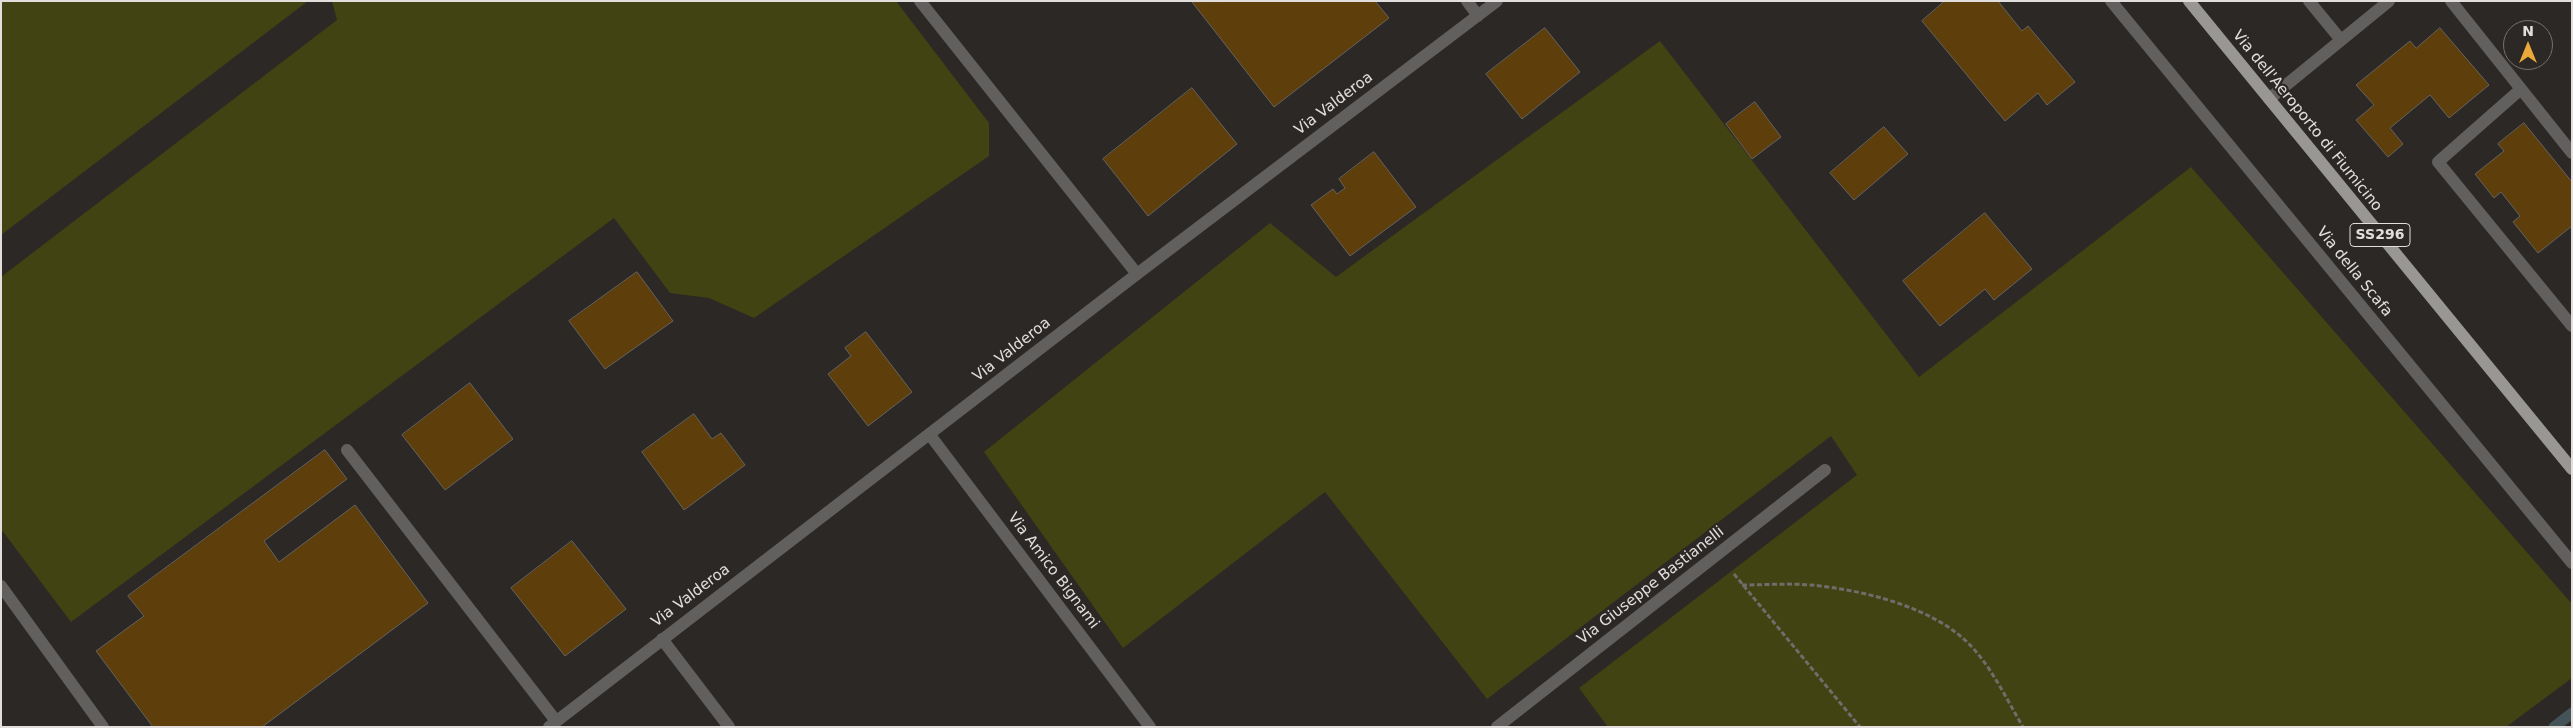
<!DOCTYPE html>
<style>
body{margin:0}
#map{position:relative;width:2573px;height:728px;overflow:hidden;background:#2c2825;font-family:"DejaVu Sans",sans-serif}
canvas{display:block}
.frame{position:absolute;inset:0;border:2px solid #e1dedd;pointer-events:none}
.north{position:absolute;left:2503px;top:20px;width:50px;height:50px;box-sizing:border-box;background:#2c2825;border:1px solid #74716f;border-radius:50%;rotate:0deg;font-size:14px;font-weight:700;line-height:20px;text-align:center;color:#e1dedd}
.north::after{content:'';display:block;margin:auto;width:18px;height:22px;background:#eba93a;clip-path:polygon(50% 0,100% 100%,50% 72%,0 100%)}
</style>
<div id="map">
<canvas width="2573" height="728"></canvas>
<div class="frame"></div>
<div class="north">N</div>
</div>
<script>
const context = document.querySelector('canvas').getContext('2d');
context.lineJoin = 'round';
function fill(path, color) { context.fillStyle = color; context.fill(path, 'evenodd'); }
function strokePath(path, color, width, dash) { context.strokeStyle = color; context.lineWidth = width; context.lineCap = dash ? 'butt' : 'round'; context.setLineDash(dash || []); context.stroke(path); }
function label(font, color, halo, rows, align = 'center') {
  context.font = font + ' "DejaVu Sans",sans-serif'; context.lineWidth = 4.5; context.setLineDash([]); context.textBaseline = 'middle'; context.strokeStyle = halo; context.fillStyle = color; for (const [text, x, y, turn = 0] of rows) {
    context.save(); context.translate(x, y); context.rotate((+turn || 0) * Math.PI / 180); context.textAlign = isNaN(turn) ? turn : align; if (halo) context.strokeText(text, 0, 0); context.fillText(text, 0, 0); context.restore();
  }
}
fill(new Path2D(`
 M1,1H308L1,235Z
 M332,1H896L989,123V156L754,318L709,298L670,293L614,218L71,622L1,529V277L337,20Z
 M1660,41L1919,377L2191,167L2572,604V678L2506,727H1608L1579,688L1857,475L1831,436L1487,699L1325,492L1123,648L984,452L1270,223L1336,277Z`), '#414313');
strokePath(new Path2D(`
 M2554,727L2572,713`), '#445358', 11);
const building = new Path2D(`
 M1375,1L1389,18L1274,107L1192,2Z
 M1945,1H1998L2022,31L2028,26L2075,82L2047,105L2038,93L2005,121L1922,21Z
 M1545,28L1580,72L1522,119L1486,74Z
 M2440,28L2489,85L2449,118L2430,95L2390,128L2403,144L2388,157L2356,120L2374,105L2356,85L2410,41L2416,48Z
 M1192,88L1237,144L1148,216L1103,159Z
 M1755,102L1781,137L1752,159L1726,124Z
 M2524,123L2572,182V226L2538,253L2513,222L2520,216L2501,192L2494,198L2475,174L2504,151L2498,144Z
 M1884,127L1908,154L1854,200L1830,173Z
 M1374,152L1416,207L1350,256L1311,205L1333,189L1337,194L1345,188L1339,179Z
 M1985,213L2032,269L1994,300L1985,289L1940,326L1903,281Z
 M637,272L673,321L605,369L569,321Z
 M866,332L912,392L868,426L828,374L851,356L845,348Z
 M470,383L513,439L445,490L402,435Z
 M694,414L712,439L721,433L745,465L684,510L642,452Z
 M325,450L347,479L264,541L279,562L355,505L428,603L262,727H153L96,651L144,616L128,596Z
 M572,541L626,609L565,656L511,588Z`);
fill(building, '#5e3f0b');
strokePath(building, '#66635f', 1);
strokePath(new Path2D(`
 M1734,574L1860,727
 M1742,585C1765,585 1789,583 1811,585C1863,590 1935,607 1972,647C1993,670 2007,700 2023,727`), '#706c6a', 3, [5, 2.5]);
strokePath(new Path2D(`
 M920,1L1137,274
 M2309,1L2341,40
 M2451,1L2572,153
 M2521,89L2438,162L2572,326
 M2269,99L2389,1`), '#61605e', 12);
strokePath(new Path2D(`
 M1467,1L1478,16
 M930,435L1150,727
 M347,450L556,721
 M1,586L103,727
 M662,639L729,727
 M549,727L1137,274L1497,1
 M1497,727L1825,470`), '#61605e', 12);
strokePath(new Path2D(`
 M2111,1L2572,563`), '#61605e', 12);
strokePath(new Path2D(`
 M2189,1L2572,469`), '#999793', 12);
for (const [x, y, w] of [
 [2380,235,60]
]) { const box = new Path2D(); box.roundRect(x - w / 2, y - 11.5, w, 23, 4); context.fillStyle = '#2c2825'; context.fill(box); strokePath(box, '#e1dedd', 1); }
label('bold 14px', '#e1dedd', null, [
 ["SS296",2380,235]
]);
label('15px', '#e1dedd', '#2c2825', [
 ["Via Valderoa",1334,104,-37],
 ["Via dell'Aeroporto di Fiumicino",2307,121,51],
 ["Via della Scafa",2354,272,51],
 ["Via Valderoa",1012,350,-38],
 ["Via Amico Bignami",1053,571,53],
 ["Via Giuseppe Bastianelli",1651,586,-38],
 ["Via Valderoa",691,596,-37]
]);
</script>
